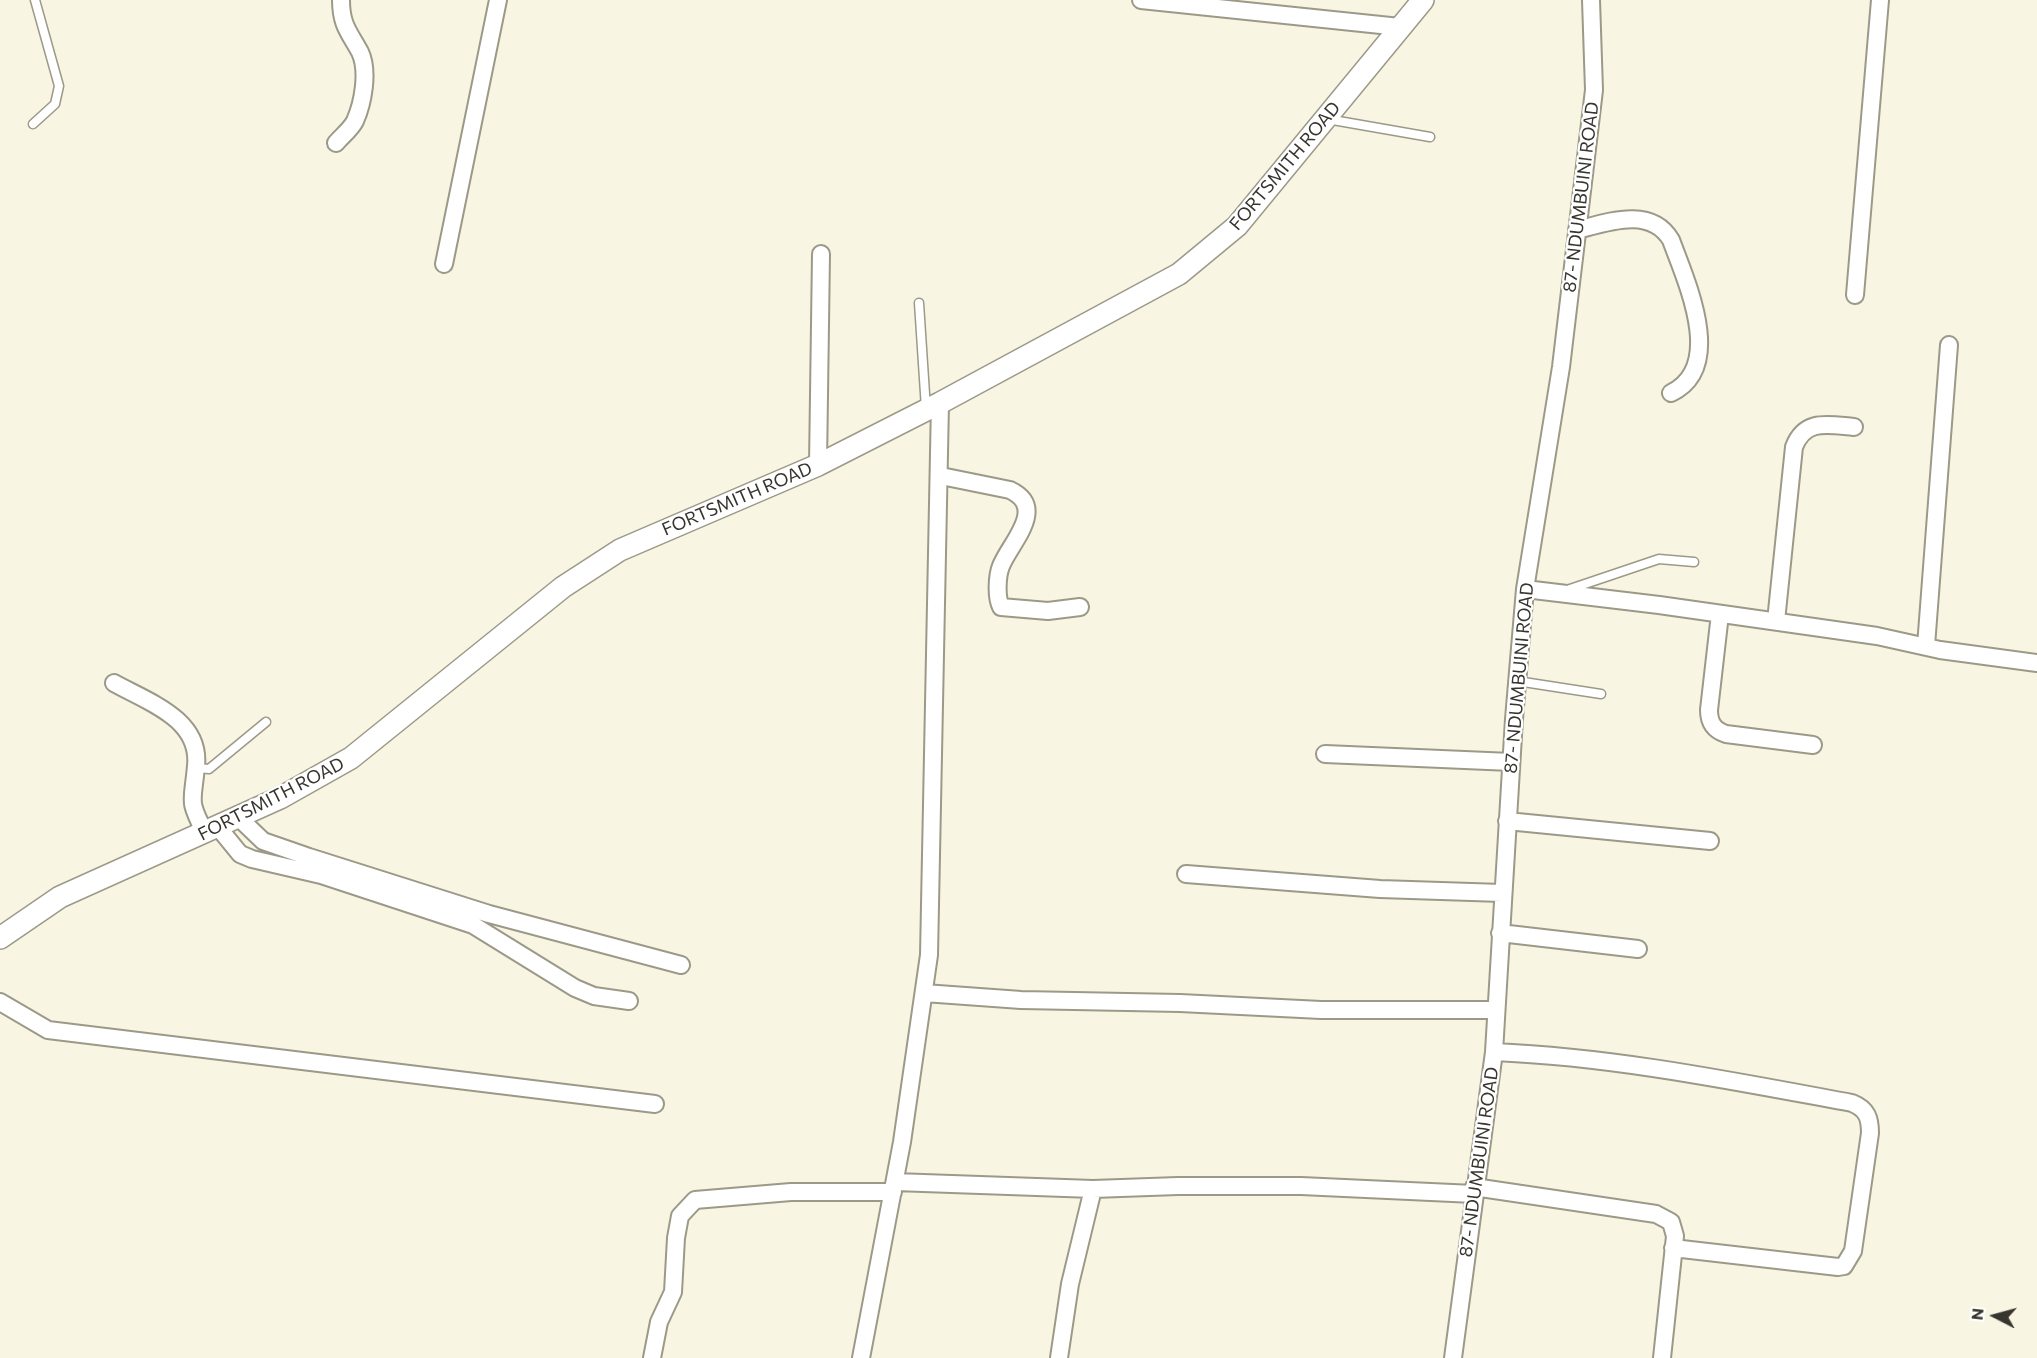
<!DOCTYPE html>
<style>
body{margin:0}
#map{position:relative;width:2037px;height:1358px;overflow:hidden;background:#f9f5e3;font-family:Commissioner,sans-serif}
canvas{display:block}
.north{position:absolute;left:1965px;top:1286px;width:60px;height:60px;-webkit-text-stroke:4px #fff;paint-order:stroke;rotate:276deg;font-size:16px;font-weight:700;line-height:24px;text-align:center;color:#36352e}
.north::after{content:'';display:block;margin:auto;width:21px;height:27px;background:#36352e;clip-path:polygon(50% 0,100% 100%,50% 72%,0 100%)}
</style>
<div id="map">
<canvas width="2037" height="1358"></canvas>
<div class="north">N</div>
</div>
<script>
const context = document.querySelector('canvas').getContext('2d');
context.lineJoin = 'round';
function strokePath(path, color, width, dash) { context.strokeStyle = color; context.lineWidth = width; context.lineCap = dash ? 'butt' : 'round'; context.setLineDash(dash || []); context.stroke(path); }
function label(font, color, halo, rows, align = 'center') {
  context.font = font + ' Commissioner,sans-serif'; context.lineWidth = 4.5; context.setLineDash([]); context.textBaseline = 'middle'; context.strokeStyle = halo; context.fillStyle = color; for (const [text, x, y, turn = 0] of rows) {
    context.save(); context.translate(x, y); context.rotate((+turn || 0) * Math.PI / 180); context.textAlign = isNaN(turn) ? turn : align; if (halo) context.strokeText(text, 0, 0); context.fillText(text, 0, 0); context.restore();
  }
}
const service = new Path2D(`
 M1327,119L1430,137
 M33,124L55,104L59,86L35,0
 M919,303L926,409
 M1567,590L1659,559L1694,562
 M1517,681L1601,694
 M196,768L209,769L266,722`);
const minor = new Path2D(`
 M1141,0L1400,27
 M336,143C342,136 351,129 355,121C363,103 369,71 360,52C349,32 341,25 341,0
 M1577,230C1608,222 1651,206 1671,240C1686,281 1726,367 1671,393
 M444,264L498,0
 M1855,295L1880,0
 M818,465L821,254
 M941,476L1010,490C1048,508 1010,543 1001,566C997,576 996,597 1001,607L1048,611L1080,607
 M1525,589L1659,605L1877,636L1940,650L2037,663
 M1720,614L1709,710C1709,723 1714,730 1726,734L1813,745
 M1776,621L1794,447C1805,418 1829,425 1854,427
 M1926,646L1949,345
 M114,683C148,702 201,719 196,766C193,803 187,798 205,833
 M1325,754L1511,762
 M238,817L263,841L309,857L489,914L681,965
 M1507,821L1710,841
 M218,827L240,854L252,859L321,875L473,925L575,988L594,996L629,1001
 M1186,874L1380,889L1502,893
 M1500,933L1638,949
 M924,993L1021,1000L1180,1003L1321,1010H1494
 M0,1002L48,1030L655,1104
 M1494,1052C1614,1057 1733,1081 1852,1103C1867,1109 1870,1118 1870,1133L1853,1251L1844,1266L1838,1267L1673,1248
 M895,1182L1093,1189L1178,1186H1301L1474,1194
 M1474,1187L1656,1214L1671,1222L1675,1236L1662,1358
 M652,1358L659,1322L673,1292L676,1238L680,1216L695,1200L791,1192H893
 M861,1358L902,1142L929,955L940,403
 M1059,1358L1070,1284L1093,1189
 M1453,1358L1494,1052L1514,719L1525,589L1561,367L1594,90L1591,0`);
const tertiary = new Path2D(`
 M0,938L60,897L280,798L351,758L563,587L620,550L818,465L940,403L1179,274L1237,226L1423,0`);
strokePath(service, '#9c9988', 11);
strokePath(minor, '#9c9988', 20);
strokePath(tertiary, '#9c9988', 24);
strokePath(service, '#fff', 8);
strokePath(minor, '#fff', 16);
strokePath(tertiary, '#fff', 21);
label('18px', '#36352e', '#fff', [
 ["FORTSMITH ROAD",1285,166,-50],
 ["87- NDUMBUINI ROAD",1581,197,-83],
 ["FORTSMITH ROAD",737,499,-23],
 ["87- NDUMBUINI ROAD",1519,678,-85],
 ["FORTSMITH ROAD",271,799,-27],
 ["87- NDUMBUINI ROAD",1479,1162,-82]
]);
</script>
